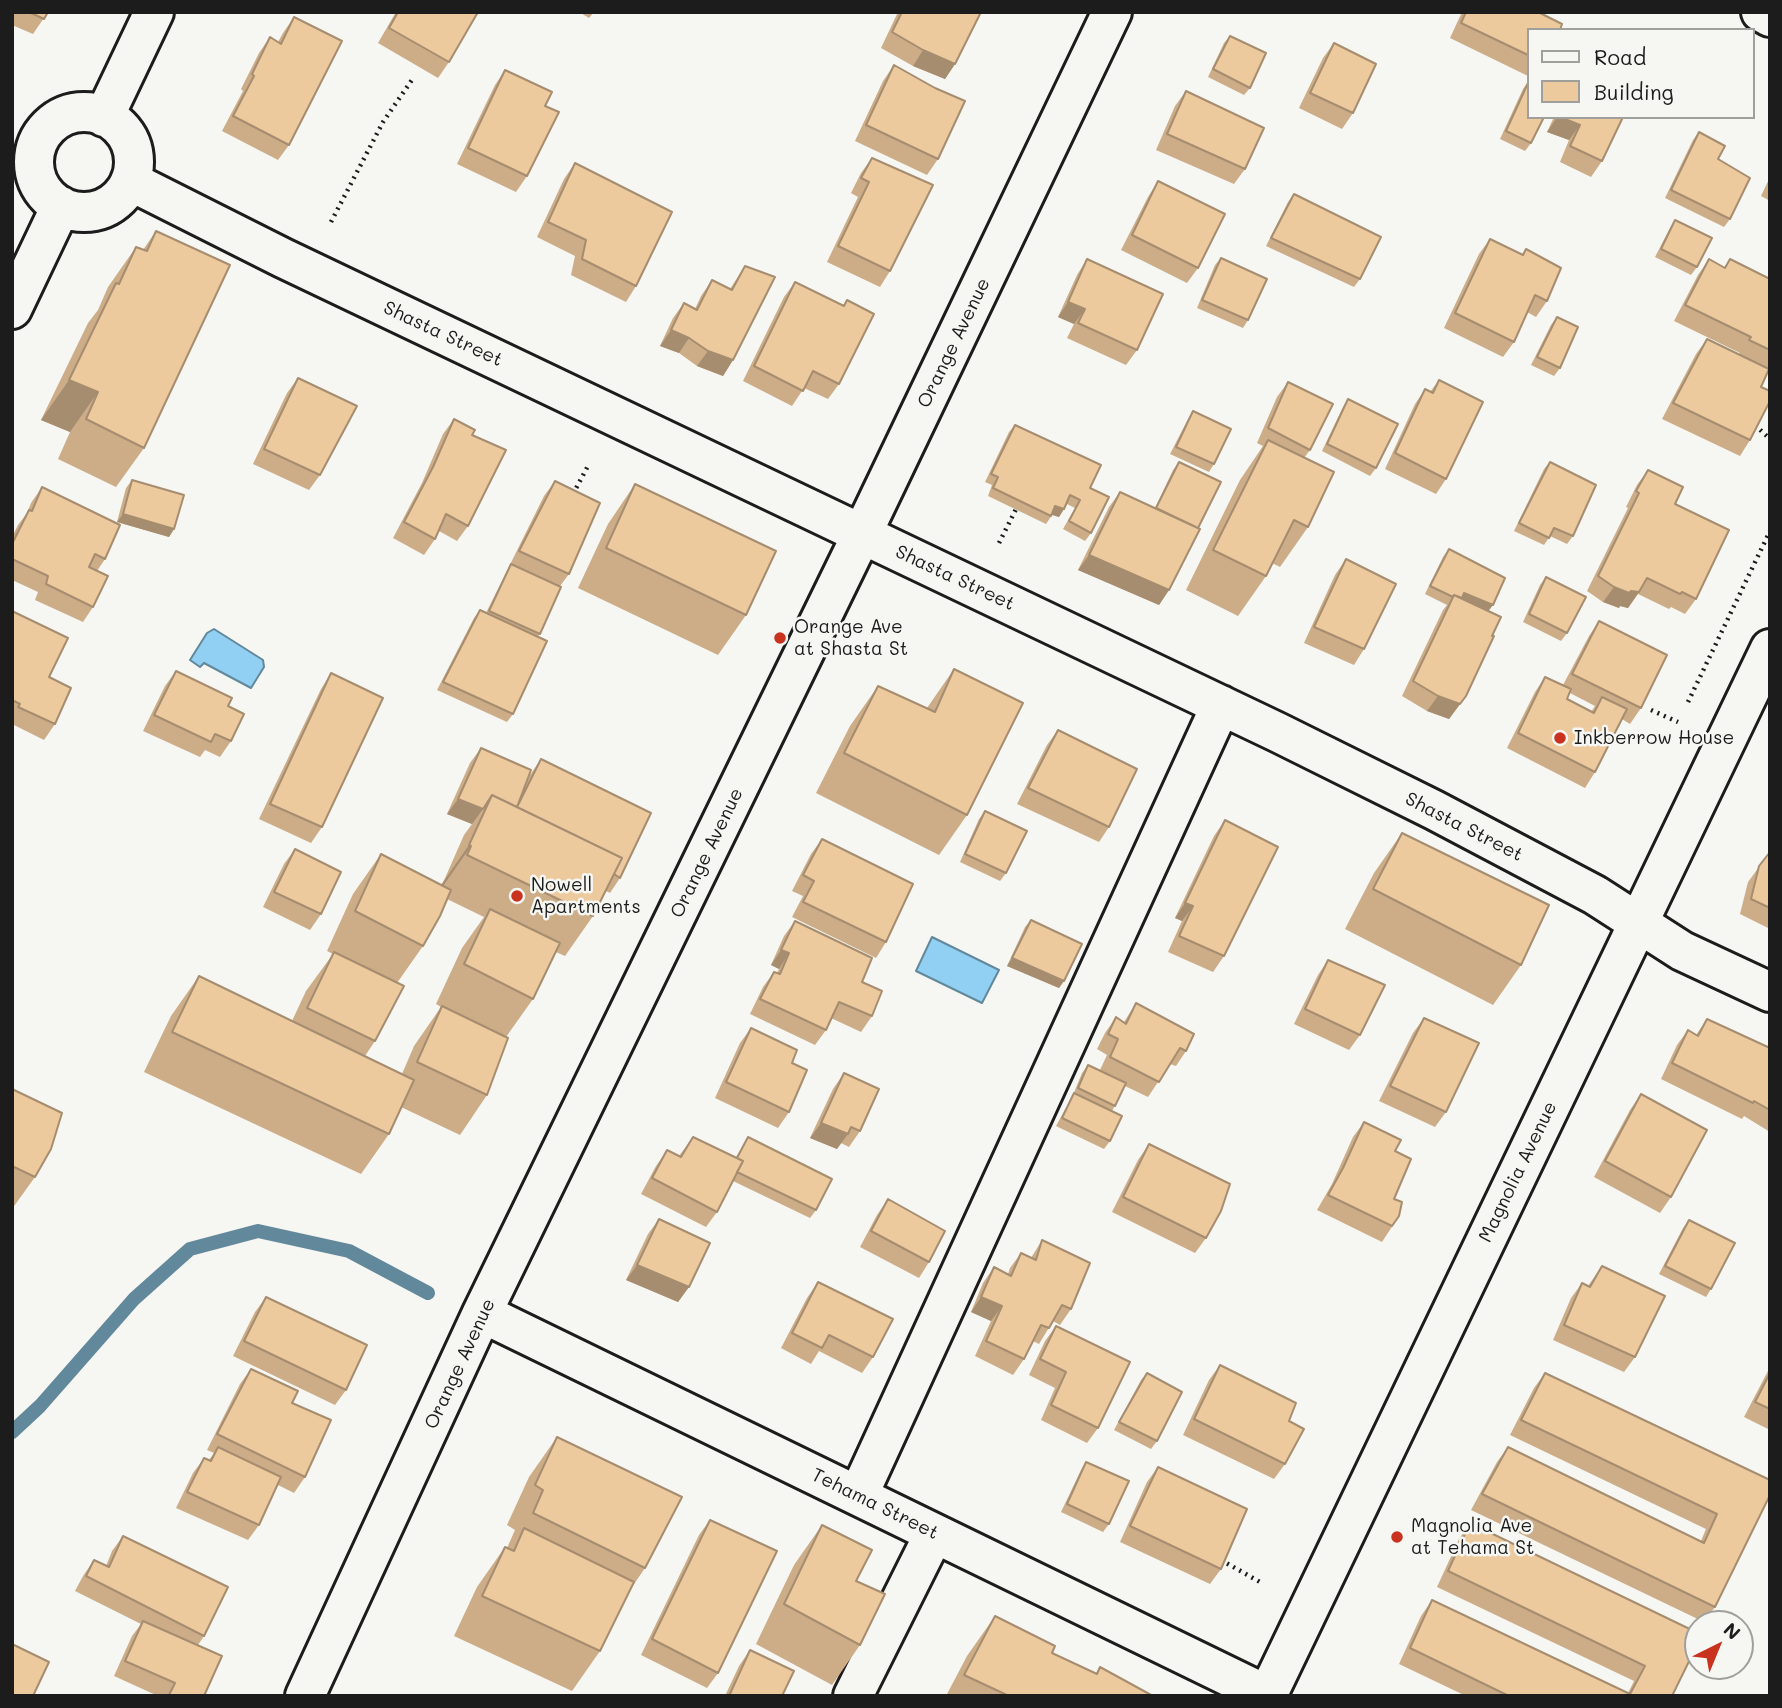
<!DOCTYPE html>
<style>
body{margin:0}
#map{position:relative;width:1782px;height:1708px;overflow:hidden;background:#f6f6f2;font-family:Mali,sans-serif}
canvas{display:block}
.frame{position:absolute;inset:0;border:14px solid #1c1c1c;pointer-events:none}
.legend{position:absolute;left:1527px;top:28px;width:228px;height:91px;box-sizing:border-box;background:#f6f6f2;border:2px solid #9f9f9c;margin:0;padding:9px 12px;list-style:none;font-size:21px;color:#1c1c1c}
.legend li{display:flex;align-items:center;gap:14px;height:35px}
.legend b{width:35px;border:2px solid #9f9f9c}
.north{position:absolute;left:1684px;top:1610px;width:70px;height:70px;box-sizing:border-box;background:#f6f6f2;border:2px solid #9f9f9c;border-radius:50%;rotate:43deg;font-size:19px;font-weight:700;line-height:28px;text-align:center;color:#1c1c1c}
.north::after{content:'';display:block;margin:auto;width:24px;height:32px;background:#c8321e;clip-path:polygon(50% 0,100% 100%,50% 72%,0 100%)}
</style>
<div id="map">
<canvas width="1782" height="1708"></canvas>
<div class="frame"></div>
<ul class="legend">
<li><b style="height:9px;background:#f6f6f2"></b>Road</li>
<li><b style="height:19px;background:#edc99e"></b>Building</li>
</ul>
<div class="north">N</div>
</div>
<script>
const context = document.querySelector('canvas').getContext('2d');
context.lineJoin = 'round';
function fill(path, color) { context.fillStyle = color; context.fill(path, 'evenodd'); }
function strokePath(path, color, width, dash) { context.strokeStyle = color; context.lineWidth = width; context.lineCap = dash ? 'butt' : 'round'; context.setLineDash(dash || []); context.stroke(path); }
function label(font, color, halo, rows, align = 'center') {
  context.font = font + ' Mali,sans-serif'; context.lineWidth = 5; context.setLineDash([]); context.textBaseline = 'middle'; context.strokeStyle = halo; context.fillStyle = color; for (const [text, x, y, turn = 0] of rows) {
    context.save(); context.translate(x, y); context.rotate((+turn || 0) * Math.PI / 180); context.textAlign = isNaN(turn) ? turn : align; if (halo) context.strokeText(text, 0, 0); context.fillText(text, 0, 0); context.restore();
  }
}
const water = new Path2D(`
 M214,629L263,660L264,667L251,688L204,663L200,667L190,660L207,633Z
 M932,937L999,970L982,1003L916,971Z`);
fill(water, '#91d0f2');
strokePath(water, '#62889c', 2);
strokePath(new Path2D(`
 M12,1432L40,1406L134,1299L190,1249L258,1231L349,1251L428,1293`), '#62889c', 14);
const minor = new Path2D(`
 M1761,12L1770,17
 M34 162a50 50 0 1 1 100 0a50 50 0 1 1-100 0Z
 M104,117L154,12
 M130,181L283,258L1277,732L1434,810L1595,895L1682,951L1770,992
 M12,309L61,206
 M482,1313L1267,1695
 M858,1496L1221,705
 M305,1696L482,1313L862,534L1112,12
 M853,1696L934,1534
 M1267,1696L1770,649`);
strokePath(minor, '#1c1c1c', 44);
strokePath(new Path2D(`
 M331,222L383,122L414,77
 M1755,425L1770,439
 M573,494L589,464
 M999,543L1016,509
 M1688,702L1770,531
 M1651,710L1678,722
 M1221,1560L1260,1582`), '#1c1c1c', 4.5, [2, 5]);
strokePath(minor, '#f6f6f2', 38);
fill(new Path2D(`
 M12,12H48L33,34L12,25Z
 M396,12H478L449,62L438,78L378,43Z
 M579,12H594L589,18Z
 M898,12H981L955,64L945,79L913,66L881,48Z
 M1462,12H1538L1528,30V76L1450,38Z
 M294,17L289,145L278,160L222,131L243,91L241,89L259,53L270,37L278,42L283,33Z
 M1230,36L1250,88L1244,95L1208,77L1224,43Z
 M1334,43L1353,113L1342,129L1299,108L1323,58Z
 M894,65L938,159L927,175L855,141L883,81Z
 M505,70L545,106L527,176L516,192L457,164L495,85Z
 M1528,82L1531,143L1525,151L1500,139L1523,89Z
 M1186,91L1245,169L1234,184L1156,150L1175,106Z
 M1554,117H1623L1602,161L1591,177L1560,162L1569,140L1547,132Z
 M1699,132L1718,159L1730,219L1724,227L1665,198L1693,140Z
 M872,158L890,271L880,287L827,262L858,197L851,193L861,173Z
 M575,163L636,286L626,302L571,275L575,256L537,237L564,179Z
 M1770,177V201L1761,196Z
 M1158,181L1198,268L1187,283L1121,250L1148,197Z
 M1294,194L1360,279L1354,287L1266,246L1288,202Z
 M1675,220L1697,267L1691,275L1655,257L1670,228Z
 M156,231L144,448L116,487L58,459L70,432L41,420L88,323L98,310L108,287L136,247L143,250Z
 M1490,239L1522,255L1526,249L1547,301L1536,317L1527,312L1514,342L1503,357L1444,328L1479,254Z
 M1221,258L1248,320L1243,328L1197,308L1215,265Z
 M1087,259L1137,350L1126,365L1067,338L1074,324L1058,317L1077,275Z
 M1709,259L1724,268L1730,259L1770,279V370H1769L1761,387L1750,440L1740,456L1662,419L1696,354L1707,339L1739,354L1740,353L1674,321L1698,275Z
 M745,266L733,360L723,376L697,366L679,353L660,346L673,318L684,303L695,309L701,296L712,280L730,289Z
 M795,282L843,306L847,300L839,384L828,399L804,388L792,406L743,381L784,297Z
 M1557,317L1560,368L1554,376L1531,365L1551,325Z
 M298,378L320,475L309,490L253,464L287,393Z
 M1439,380L1446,479L1436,494L1385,469L1415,404L1425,389L1430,392Z
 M1288,382L1310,450L1304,458L1308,527L1280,567L1272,563L1266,576L1238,616L1186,590L1240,480L1263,446L1257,443L1277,397Z
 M1348,399L1376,468L1370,476L1322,451L1343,407Z
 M1193,411L1214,464L1209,472L1170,454L1188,419Z
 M454,419L472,435L468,526L457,541L439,531L435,539L424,555L393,538L422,483L443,434Z
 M1015,425L1090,488L1091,533L1085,541L1063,529L1075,508L1067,504L1059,517L1052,515L1046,524L988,496L992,485L985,482L1009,432Z
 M1179,462L1198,528L1169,590L1159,605L1078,570L1109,507L1120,492L1155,508L1173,470Z
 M1550,462L1573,536L1567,544L1550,536L1544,545L1514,531L1544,469Z
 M1648,470L1675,504L1696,599L1685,614L1671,607L1669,609L1638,594L1628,608L1620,606L1619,608L1603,602L1587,591L1628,508L1626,507L1637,485Z
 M132,480L174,529L169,537L117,522L126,488Z
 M555,481L569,574L560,586L538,637L513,714L507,722L437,690L474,618L480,610L486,613L544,496Z
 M635,484L746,615L718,655L578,588L608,524Z
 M42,487L105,559L97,571L93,607L83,622L35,600L38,592L12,580V537L18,525L27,513L31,503Z
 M1449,549L1488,611L1466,696L1449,719L1427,711L1402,696L1443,610L1447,605L1425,594L1443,557Z
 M1346,559L1364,649L1354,665L1304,643L1335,575Z
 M1546,577L1567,633L1561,641L1523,622L1540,585Z
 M12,611L49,677L55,724L44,740L12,724Z
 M1599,621L1641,708L1630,724L1622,719L1595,772L1585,788L1507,748L1535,692L1545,677L1563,685L1589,636ZM1570,693L1595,706L1591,712L1567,699Z
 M954,669L967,815L939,855L816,793L850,726L878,686L927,708Z
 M176,671L231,741L220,757L205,750L200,757L143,731L165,686Z
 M331,673L322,827L311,843L259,819L321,689Z
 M1058,730L1109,827L1099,842L1017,804L1047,745Z
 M481,748L526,784L530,775L541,759L620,878L610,893L606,891L593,916L565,956L556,952L533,999L506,1037L487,1095L460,1135L401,1107L389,1134L361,1174L144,1072L171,1016L199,976L292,1021L306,991L333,954L327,951L353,894L381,854L442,885L464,835L472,824L447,814L470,763ZM447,899L484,917L462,948L436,1004L441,1007L414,1046L402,1074L365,1056L375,1041L397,983L423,946Z
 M985,811L1006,873L1000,881L960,862L979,819Z
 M1225,820L1224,956L1213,972L1168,952L1182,921L1175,918L1214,836Z
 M1402,833L1521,965L1493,1005L1345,929L1374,873Z
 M822,839L886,942L876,958L792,917L803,896L792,891L811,854Z
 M295,849L321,914L310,930L263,907L284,864Z
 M1770,852V929L1740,914L1748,882Z
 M1031,920L1064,981L1059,988L1007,966L1025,927Z
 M795,921L862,982L872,1016L861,1032L831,1018L826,1030L815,1045L750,1014L763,987L774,972L777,973L779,969L771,965L784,936Z
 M1328,960L1360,1035L1349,1050L1294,1024L1318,975Z
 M1136,1003L1186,1051L1176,1066L1170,1064L1148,1097L1125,1086L1112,1111L1110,1141L1104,1149L1056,1126L1073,1095L1082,1073L1088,1065L1100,1070L1107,1055L1097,1049L1105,1033L1116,1017L1124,1022Z
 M1424,1018L1446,1112L1435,1127L1379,1101L1413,1033Z
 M1707,1019L1770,1048V1132L1744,1116L1742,1119L1661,1079L1677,1045L1688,1030L1696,1035Z
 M751,1028L792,1063L789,1112L778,1128L715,1098L740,1043Z
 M844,1073L860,1131L849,1147L841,1143L837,1149L810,1138L833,1089Z
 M12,1089L35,1177L12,1209Z
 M1641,1094L1671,1197L1660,1213L1594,1177L1630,1110Z
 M1364,1122L1395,1151L1394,1199L1399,1216L1382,1242L1317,1210L1332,1184L1353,1137Z
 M693,1137L736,1157L748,1137L816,1210L810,1218L733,1181L717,1212L706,1227L641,1194L656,1166L667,1150L679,1156Z
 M1149,1144L1206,1238L1195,1253L1112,1212L1138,1160Z
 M888,1199L929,1262L919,1278L860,1247L877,1215Z
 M659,1219L689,1287L678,1302L626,1280L648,1234Z
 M1689,1220L1711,1289L1706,1297L1659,1274L1683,1228Z
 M1042,1240L1071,1309L1060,1325L1053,1321L1039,1344L1033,1341L1024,1359L1013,1375L975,1356L991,1321L971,1312L983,1283L994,1267L1008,1274L1010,1268L1021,1253L1031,1258Z
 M1602,1266L1635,1357L1624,1372L1553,1340L1571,1298L1582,1283L1588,1286Z
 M818,1282L873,1357L862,1373L819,1351L811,1364L781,1348L807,1298Z
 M266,1297L346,1390L335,1405L233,1356L255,1312Z
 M1056,1326L1098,1428L1087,1443L1041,1420L1055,1388L1029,1375L1045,1341Z
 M1220,1365L1289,1421L1285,1464L1274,1479L1183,1435L1209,1380Z
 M1770,1367V1430L1744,1417Z
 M251,1369L292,1403L305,1477L294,1493L278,1485L259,1525L248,1540L176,1508L193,1473L204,1458L209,1460L214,1453L207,1450L240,1384Z
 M1147,1373L1157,1441L1151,1449L1114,1430L1141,1380Z
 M1545,1373L1770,1480L1715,1607L1704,1622L1471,1510L1497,1462L1508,1447L1701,1541L1706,1529L1510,1435L1534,1388Z
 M557,1437L645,1568L630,1590L600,1651L572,1691L454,1636L477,1587L505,1547L507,1548L515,1530L507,1525L529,1477Z
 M1086,1462L1109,1524L1103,1532L1061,1512L1081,1470Z
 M1158,1467L1221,1569L1210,1584L1120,1542L1147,1482Z
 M710,1520L718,1673L707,1688L641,1655L699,1535Z
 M1470,1523L1698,1633L1672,1696H1466L1399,1664L1421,1616L1432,1600L1628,1693L1634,1681L1437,1587L1459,1539Z
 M822,1525L856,1581L860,1645L832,1685L756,1644L794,1565Z
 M123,1536L204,1636L198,1645L204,1696H158L114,1676L132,1636L141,1624L75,1591L83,1576L94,1560L106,1566L112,1551Z
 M995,1616L1052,1653L1096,1673L1100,1667L1153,1696H946L967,1656Z
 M750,1650L782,1696H725L739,1666Z`), '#ccad88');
fill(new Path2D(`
 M923,50L955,64L945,79L913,66Z
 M1557,117L1580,125L1569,140L1547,132Z
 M1068,302L1085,309L1074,324L1058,317Z
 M671,330L689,338L679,353L660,346Z
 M708,351L733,360L723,376L697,366Z
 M69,380L98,392L70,432L41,420Z
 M1055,506L1064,509L1059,517L1050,514Z
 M123,514L174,529L169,537L117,522Z
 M1089,555L1169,590L1159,605L1078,570Z
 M1614,587L1631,591L1639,592L1628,608L1620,606L1619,608L1603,602Z
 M1464,593L1493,605L1487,613L1460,602Z
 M1438,696H1466L1449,719L1427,711Z
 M458,799L483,809L472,824L447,814Z
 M469,845L471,846L443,886L441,885Z
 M1185,903L1193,906L1182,921L1175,918Z
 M781,950L789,953L779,969L771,965Z
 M1012,958L1064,981L1059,988L1007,966Z
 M821,1123L848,1134L837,1149L810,1138Z
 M637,1265L689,1287L678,1302L626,1280Z
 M981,1297L1002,1306L991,1321L971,1312Z`), '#a68d6f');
const building = new Path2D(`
 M29,12H48L44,19Z
 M398,12H478L449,62L389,28Z
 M902,12H981L955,64L923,50L892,32Z
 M1466,12H1538L1562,24L1560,30H1528V55L1461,23Z
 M294,17L342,41L289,145L233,116L254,76L252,74L270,37L281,44Z
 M1230,36L1266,53L1250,88L1213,69Z
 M1334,43L1376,64L1353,113L1310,93Z
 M894,65L935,88L965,101L938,159L866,125Z
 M505,70L552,92L545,106L559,112L527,176L468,148Z
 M1528,83V117H1544L1531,143L1506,131Z
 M1186,91L1264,128L1245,169L1167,134Z
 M1560,117H1623L1602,161L1570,146L1580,125Z
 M1699,132L1725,146L1718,159L1750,178L1730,219L1671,190Z
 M872,158L933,185L890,271L838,246L869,182L861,178Z
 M575,163L672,212L636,286L582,259L586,240L548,222Z
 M1158,181L1225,214L1198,268L1132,235Z
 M1294,194L1381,237L1360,279L1271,238Z
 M1675,220L1712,238L1697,267L1661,249Z
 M156,231L230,265L144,448L86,419L98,392L69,380L116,283L119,284L136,247L147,251Z
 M1490,239L1523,255L1526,249L1561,268L1547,301L1535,295L1514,342L1455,313Z
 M1221,258L1267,279L1248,320L1202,300Z
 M1087,259L1163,294L1137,350L1078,323L1085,309L1068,302Z
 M1709,259L1725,268L1730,259L1770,279V350L1749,340L1751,337L1685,305Z
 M745,266L775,277L733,360L708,351L689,338L671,330L684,303L697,310L712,280L732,290Z
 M795,282L844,306L847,300L874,314L839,384L813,371L803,391L754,366Z
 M1557,317L1578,327L1560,368L1537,357Z
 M1707,339L1769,369L1761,387L1770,391V401L1750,440L1673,403Z
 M298,378L357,406L320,475L264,449Z
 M1439,380L1483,402L1446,479L1395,453L1425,389L1433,393Z
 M1288,382L1333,404L1310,450L1268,428Z
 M1348,399L1398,424L1376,468L1327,444Z
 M1193,411L1231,429L1214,464L1176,447Z
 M454,419L475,430L472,435L506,450L468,526L446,514L435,539L404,522L433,467Z
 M1015,425L1101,465L1090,488L1109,497L1091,533L1069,521L1080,500L1070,495L1064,509L1055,506L1051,516L993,488L998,477L991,474Z
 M1268,440L1334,472L1308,527L1294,520L1266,576L1213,550Z
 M1179,462L1221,482L1198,528L1156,508Z
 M1550,462L1596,485L1573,536L1554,528L1549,538L1519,523Z
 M1648,470L1683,487L1675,504L1729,530L1696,599L1682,592L1680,594L1647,578L1639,592L1631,591L1629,593L1614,587L1598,576L1639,493L1636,491Z
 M132,480L184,495L174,529L123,514Z
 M555,481L600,503L569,574L519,551Z
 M635,484L776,551L746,615L606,548Z
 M42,487L120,525L105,559L95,554L89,567L108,576L93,607L46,584L48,576L12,559V544L29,510L32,511Z
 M1120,492L1200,529L1169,590L1089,555Z
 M1449,549L1505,578L1493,605L1464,593L1462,598L1454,595L1453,597L1430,586Z
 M1346,559L1396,584L1364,649L1314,627Z
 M511,564L561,587L540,634L489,611Z
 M1546,577L1586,597L1567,633L1529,614Z
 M1454,595L1501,617L1492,636H1494L1466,696L1460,704L1438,696L1413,681Z
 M480,610L547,641L513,714L443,682Z
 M12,611L68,638L49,677L71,688L55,724L18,707L20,704L12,700Z
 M1599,621L1667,655L1641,708L1572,674Z
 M954,669L1023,703L967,815L844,753L878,686L935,712Z
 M176,671L232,698L228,706L244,714L231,741L215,734L211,742L154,715Z
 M331,673L383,698L322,827L270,804Z
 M1545,677L1571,689L1567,699L1594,713L1602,697L1627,709L1595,772L1518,733Z
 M1058,730L1137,769L1109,827L1028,788Z
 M481,748L531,770L517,807L492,795L483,809L458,799Z
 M541,759L651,813L620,878L614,874L622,858L517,807Z
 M492,795L622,858L593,916L467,855L471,846L469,845Z
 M985,811L1027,831L1006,873L965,854Z
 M1225,820L1278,847L1224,956L1179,936L1193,906L1185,903Z
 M1402,833L1549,905L1521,965L1373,889Z
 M822,839L913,884L886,942L803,902L814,881L803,875Z
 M295,849L341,872L321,914L274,892Z
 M1770,852V908L1751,899L1759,866Z
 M381,854L451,890L440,916L423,946L355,911Z
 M490,909L560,943L533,999L464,964Z
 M1031,920L1082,944L1064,981L1012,958Z
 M795,921L872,958L862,982L882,991L872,1016L839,1002L826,1030L760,999L774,972L780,974L789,953L781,950Z
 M334,952L404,986L375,1041L307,1008Z
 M1328,960L1385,985L1360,1035L1305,1009Z
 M199,976L414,1080L389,1134L172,1032Z
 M1136,1003L1194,1034L1186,1051L1180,1048L1159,1082L1110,1057L1118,1039L1108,1034L1116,1017L1126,1024Z
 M442,1006L508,1038L487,1095L417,1062Z
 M1424,1018L1479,1043L1446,1112L1390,1086Z
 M1707,1019L1770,1048V1110L1754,1101L1753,1103L1672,1063L1688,1030L1698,1036Z
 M751,1028L797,1050L792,1063L807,1070L789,1112L726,1082Z
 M1088,1065L1126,1083L1115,1106L1078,1088Z
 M844,1073L879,1089L860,1131L851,1127L848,1134L821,1123Z
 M12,1089L62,1113L51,1149L35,1177L12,1166Z
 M1074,1093L1122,1116L1110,1141L1062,1118Z
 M1641,1094L1707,1130L1671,1197L1605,1161Z
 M1364,1122L1401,1140L1395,1151L1411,1159L1394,1199L1402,1202L1399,1216L1392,1226L1328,1195L1343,1168Z
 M693,1137L743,1161L717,1212L652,1178L667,1150L681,1157Z
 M748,1137L832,1179L816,1210L737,1172L743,1161L737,1158Z
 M1149,1144L1230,1184L1221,1211L1206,1238L1123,1197Z
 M888,1199L945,1231L929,1262L871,1231Z
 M659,1219L710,1243L689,1287L637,1265Z
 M1689,1220L1735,1243L1711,1289L1665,1266Z
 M1042,1240L1090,1263L1071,1309L1062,1305L1049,1328L1041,1325L1024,1359L986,1341L1002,1306L981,1297L994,1267L1011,1276L1021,1253L1036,1260Z
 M1602,1266L1665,1296L1635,1357L1564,1325L1582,1283L1590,1287Z
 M818,1282L893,1319L873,1357L829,1335L822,1348L792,1333Z
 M266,1297L367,1345L346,1390L244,1341Z
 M1056,1326L1130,1362L1098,1428L1051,1405L1066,1372L1040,1359Z
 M1220,1365L1296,1403L1289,1421L1304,1429L1285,1464L1194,1419Z
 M251,1369L298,1391L292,1403L331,1420L305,1477L217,1434Z
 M1147,1373L1182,1392L1157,1441L1119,1422Z
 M1545,1373L1770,1480V1495L1715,1607L1482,1494L1508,1447L1704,1543L1717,1514L1521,1420Z
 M1770,1373V1409L1755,1402Z
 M557,1437L682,1497L645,1568L533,1513L543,1490L535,1485Z
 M218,1447L281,1477L259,1525L187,1492L204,1458L211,1461Z
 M1086,1462L1129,1481L1109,1524L1067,1504Z
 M1158,1467L1247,1509L1221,1569L1130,1526Z
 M710,1520L777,1551L718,1673L652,1639Z
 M1470,1523L1698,1633V1643L1672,1696H1509L1410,1648L1432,1600L1630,1694L1645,1666L1448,1571Z
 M822,1525L872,1550L856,1581L885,1594L860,1645L784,1604Z
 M524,1528L634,1582L600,1651L482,1596L505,1547L514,1551Z
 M123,1536L228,1587L204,1636L86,1576L94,1560L109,1567Z
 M995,1616L1055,1646L1052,1653L1097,1674L1100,1667L1153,1696H1009L964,1675Z
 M143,1621L222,1656L204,1696H171L169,1695L175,1683L125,1661Z
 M12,1644L49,1662L33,1696H12Z
 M750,1650L794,1671L782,1696H729Z`);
fill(building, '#edc99e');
strokePath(building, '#a68d6f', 2);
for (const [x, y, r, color] of [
 [780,638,7,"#c8321e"],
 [1560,738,7,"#c8321e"],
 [517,896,7,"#c8321e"],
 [1397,1537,7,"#c8321e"]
]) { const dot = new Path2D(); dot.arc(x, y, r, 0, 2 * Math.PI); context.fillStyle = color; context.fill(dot); strokePath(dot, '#f6f6f2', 2.5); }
label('19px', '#1c1c1c', '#f6f6f2', [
 ["Shasta Street",443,334,25],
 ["Orange Avenue",954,343,-64],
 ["Shasta Street",955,578,25],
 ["Shasta Street",1464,827,27],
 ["Orange Avenue",707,853,-64],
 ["Magnolia Avenue",1518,1172,-64],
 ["Orange Avenue",460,1364,-65],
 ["Tehama Street",875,1504,26]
]);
label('19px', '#1c1c1c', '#f6f6f2', [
 ["Orange Ave",794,627],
 ["at Shasta St",794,649],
 ["Inkberrow House",1574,738],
 ["Nowell",531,885],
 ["Apartments",531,907],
 ["Magnolia Ave",1411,1526],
 ["at Tehama St",1411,1548]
], 'left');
</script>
